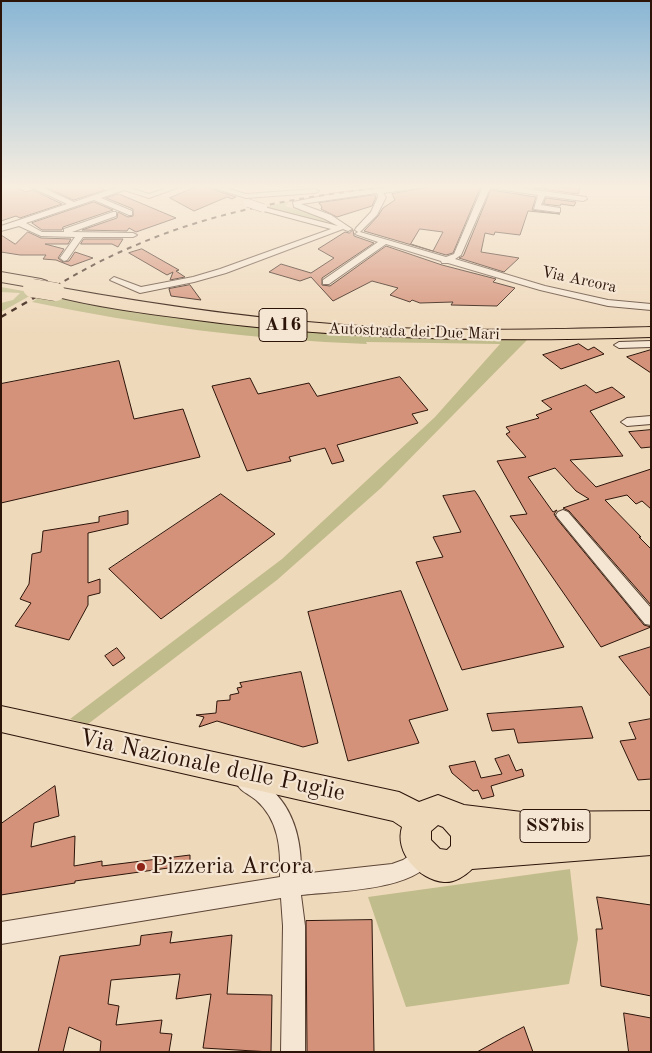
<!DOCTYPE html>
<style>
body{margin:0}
#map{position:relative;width:652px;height:1053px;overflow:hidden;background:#efd9bb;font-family:"Old Standard TT",serif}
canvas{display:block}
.frame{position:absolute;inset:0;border:2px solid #2c1409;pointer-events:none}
</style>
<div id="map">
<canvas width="652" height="1053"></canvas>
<div class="frame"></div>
</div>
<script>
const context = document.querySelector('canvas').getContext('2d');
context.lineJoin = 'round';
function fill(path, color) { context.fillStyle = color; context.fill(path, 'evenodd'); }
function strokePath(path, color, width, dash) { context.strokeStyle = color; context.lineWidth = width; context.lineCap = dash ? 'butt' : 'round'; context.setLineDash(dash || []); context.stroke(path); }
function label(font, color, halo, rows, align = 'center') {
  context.font = font + ' "Old Standard TT",serif'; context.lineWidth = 4.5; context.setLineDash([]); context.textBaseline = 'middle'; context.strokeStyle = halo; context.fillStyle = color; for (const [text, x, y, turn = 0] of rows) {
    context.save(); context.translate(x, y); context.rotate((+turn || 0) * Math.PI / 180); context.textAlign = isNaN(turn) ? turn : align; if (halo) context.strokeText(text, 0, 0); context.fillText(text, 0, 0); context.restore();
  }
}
fill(new Path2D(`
 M290,201L285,206L299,210L303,208L331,220L341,227L264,207Z
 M1,287L35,293L1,312V303L13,300L20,293L1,292Z
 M43,295C203,322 364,342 527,340L381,488L277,580L88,724L70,719L282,559L435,417L500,344L366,342L367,344C254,340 142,325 32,302Z
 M570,869L578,939L569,984L406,1007L368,897Z`), '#c1bc8b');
const building = new Path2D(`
 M1,186H13L26,192L33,190L62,204L20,218L16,216L1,221Z
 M44,186H97L105,190L74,200Z
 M198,186L205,187L236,197L232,199L227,197L194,211L170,198Z
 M438,186H481L453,253L446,255L364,231L378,216L383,208L395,200L392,194ZM420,229L443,232L433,251L411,244Z
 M547,186L567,188L581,186L578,194L535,188H546Z
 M491,190L536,197L532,210L560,214L528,211L520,235L495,232L494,235L485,233L481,252L519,258L504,272L459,258L463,256Z
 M119,194L176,218L136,232L129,228L127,231L82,230L117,218L118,212L128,217L133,216V209L106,198Z
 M375,195L376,197L372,206L337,217L321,209L322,207L319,203Z
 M546,198L576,202L574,206L561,204L560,206L544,204Z
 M94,202L113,210L63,227L62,230H42L32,223Z
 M353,230L354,236L374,243L322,278V285L330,286L386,246L442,265L496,279L493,282L515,288L497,306L451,305L453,302L420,303L412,300L410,302L390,295L398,288L372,281L333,301L311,277L300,281L269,272L281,264L311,273L334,258L318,249L345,232L349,233Z
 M28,232L41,238L71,239L68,244H45L64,249L58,258L63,262L69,261L75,252L93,258L71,266L56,260L43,259L46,255H20L1,252V235L15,244Z
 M84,239H123L118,247L112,244H81Z
 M142,249L179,270L176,271L185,277L170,280L173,272L167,275L129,253Z
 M190,285L201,300L171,296L169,289Z
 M579,344L588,350L594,347L604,354L561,369L543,355Z
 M651,350V373L627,357Z
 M119,361L134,419L183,409L200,457L1,503V384Z
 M400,377L428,410L412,414L418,423L337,445L344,461L332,464L325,448L289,457L291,461L247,471L212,386L250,378L258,394L309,383L317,396Z
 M586,385L596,393L612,387L625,397L590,411L623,456L570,460L596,487L651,469V509L642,501L636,504L627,495L605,500L641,537H639L651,549V605L569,511L563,508L589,499L576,491L555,468L528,477L553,512L557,510L554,514L557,519L644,625L651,627L601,647L510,516L527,514L497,461L526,457L506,434L510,432L506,427L539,418L536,415L552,409L542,401Z
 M651,430V447L641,448L629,432Z
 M475,491L479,497L564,647L462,670L416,562L443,557L433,537L461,532L443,496Z
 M221,494L275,534L161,619L109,569Z
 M128,511V524L88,533V583L100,579V593L88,596V605L69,640L15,626L31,603L20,599L29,584L32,554L41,552L43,531L99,522V517Z
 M401,591L448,710L409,720L419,743L348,761L308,612Z
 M651,647V697L619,657Z
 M117,648L125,658L113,666L105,656Z
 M301,672L318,743L303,747L217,721L199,727L204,717L196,715L216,713L217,701L230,700V695L239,693L237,688L242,687L240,683Z
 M582,707L593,738L518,743L514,729L492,731L487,714Z
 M651,719V779L638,780L620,741L636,739L629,723Z
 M509,755L516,771L522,769L524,776L491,786L494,796L482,799L478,790L473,791L452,773L449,766L475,761L481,778L502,774L495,759Z
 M55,786L59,816L34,823L31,847L75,836L74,866L102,861V866L190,855V865L75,881V883L1,895V824Z
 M597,897L651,905V996L601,986L596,929H602Z
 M372,920L374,1052H307L306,921Z
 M172,932L170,943L232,935L227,994L272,995L271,1052L203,1048L211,994L176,999L180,974L111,980L108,1004L119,1006L116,1025L162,1020L160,1033L172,1034L169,1052H100L101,1041L69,1027L63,1052H38L60,956L140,945L141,936Z
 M624,1013L651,1018V1052H629Z
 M524,1027L533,1052H477L504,1037Z`);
fill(building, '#d4927a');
strokePath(building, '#2c1409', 1);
const street = new Path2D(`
 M29,186H39L74,202L121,186H132L130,188L149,194L172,186H183L149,198L124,190L101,198L132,211V215H129L94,200L26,223L42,232H64V229L113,212H116V216L72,232L133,233L137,235L133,237H83L67,260L64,261L60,258L75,237L41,236L19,226L1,231V226L67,204Z
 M207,186H219L246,194L315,189L319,191L315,193L246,198Z
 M405,186H434L383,193L386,197L377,215L360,232L446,257L454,254L483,186H507L586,197L587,199L583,201L545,196L541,205L560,208V212H557L534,209L538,195L490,188L461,255L455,259L545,286L608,300L651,304V310L608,306L540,290L448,263H442L441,261L386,244L329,284H323V280L378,242L355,234L358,232L355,230L356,228L371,212L378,197L377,193L301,204L331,215L352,229L348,231L343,229L226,273L194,282L140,293L110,280L114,277L141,287L193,277L220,269L331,229L260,210V206L338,226L325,219L294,207L293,202L337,193Z
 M651,341V347L619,348L614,345L619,342Z
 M651,416V424L627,426L621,422L627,418Z
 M563,510L568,512L651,608V625L645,624L558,518L556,515L558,512Z
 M245,773C288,791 302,830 301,874L392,864L403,860L424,846L431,849L434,856C420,891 335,891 301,895L305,926V1052H281L283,926L281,898L1,944V922L280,877C281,849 279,820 256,800C248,793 240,792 236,782L238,775Z`);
const primary = new Path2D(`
 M1,706L399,792L419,802L438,795L464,805L522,812L651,811V855L472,869C465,876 454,883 444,882C419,880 394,852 402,827L393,821L1,732ZM438,825L443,827L451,836V846L447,850L440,849L431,840V831Z`);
const highway = new Path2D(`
 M1,272L41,279L47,281L49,284L47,287L41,289L1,282Z
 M56,287C162,306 268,321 375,327C467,332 559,329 651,327V337C496,342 343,340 189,319C143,313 95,307 50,295L48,292L50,289Z`);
strokePath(street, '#5d4536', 2);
strokePath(primary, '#2c1409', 2);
strokePath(highway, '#2c1409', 2);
fill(street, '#f5e6d3');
fill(primary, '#efd9bb');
fill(highway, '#efd9bb');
strokePath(new Path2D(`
 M56,286C81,271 107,257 134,246C216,210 305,196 394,186`), '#2c1409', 2, [5, 5]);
strokePath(new Path2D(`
 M1,317L58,284`), '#2c1409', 2.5, [6, 6]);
const streetBridge = new Path2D(`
 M248,203L263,208`);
const highwayBridge = new Path2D(`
 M32,288L56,292`);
strokePath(streetBridge, '#5d4536', 9, []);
strokePath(highwayBridge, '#2c1409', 19, []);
strokePath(streetBridge, '#f5e6d3', 8);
strokePath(highwayBridge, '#efd9bb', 18);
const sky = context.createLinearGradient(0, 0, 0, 334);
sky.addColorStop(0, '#89b6d5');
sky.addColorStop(0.56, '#f8eee0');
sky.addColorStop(1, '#f8eee000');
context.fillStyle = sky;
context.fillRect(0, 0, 652, 334);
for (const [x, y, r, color] of [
 [141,867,5,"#8f2418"]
]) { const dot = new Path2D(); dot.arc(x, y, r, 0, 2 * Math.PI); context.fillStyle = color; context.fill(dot); strokePath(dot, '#f5e6d3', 2); }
label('16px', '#2c1409', '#f5e6d3', [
 ["Via Arcora",579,280,12],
 ["Autostrada dei Due Mari",414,332,2]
]);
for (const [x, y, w] of [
 [283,325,48],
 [555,826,70]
]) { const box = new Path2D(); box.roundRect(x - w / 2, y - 16.5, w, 33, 4); context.fillStyle = '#f5e6d3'; context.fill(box); strokePath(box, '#2c1409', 1); }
label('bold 19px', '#2c1409', null, [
 ["A16",283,325],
 ["SS7bis",555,826]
]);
label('24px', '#2c1409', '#f5e6d3', [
 ["Via Nazionale delle Puglie",212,766,12]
]);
label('24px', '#2c1409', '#f5e6d3', [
 ["Pizzeria Arcora",151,867]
], 'left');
</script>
